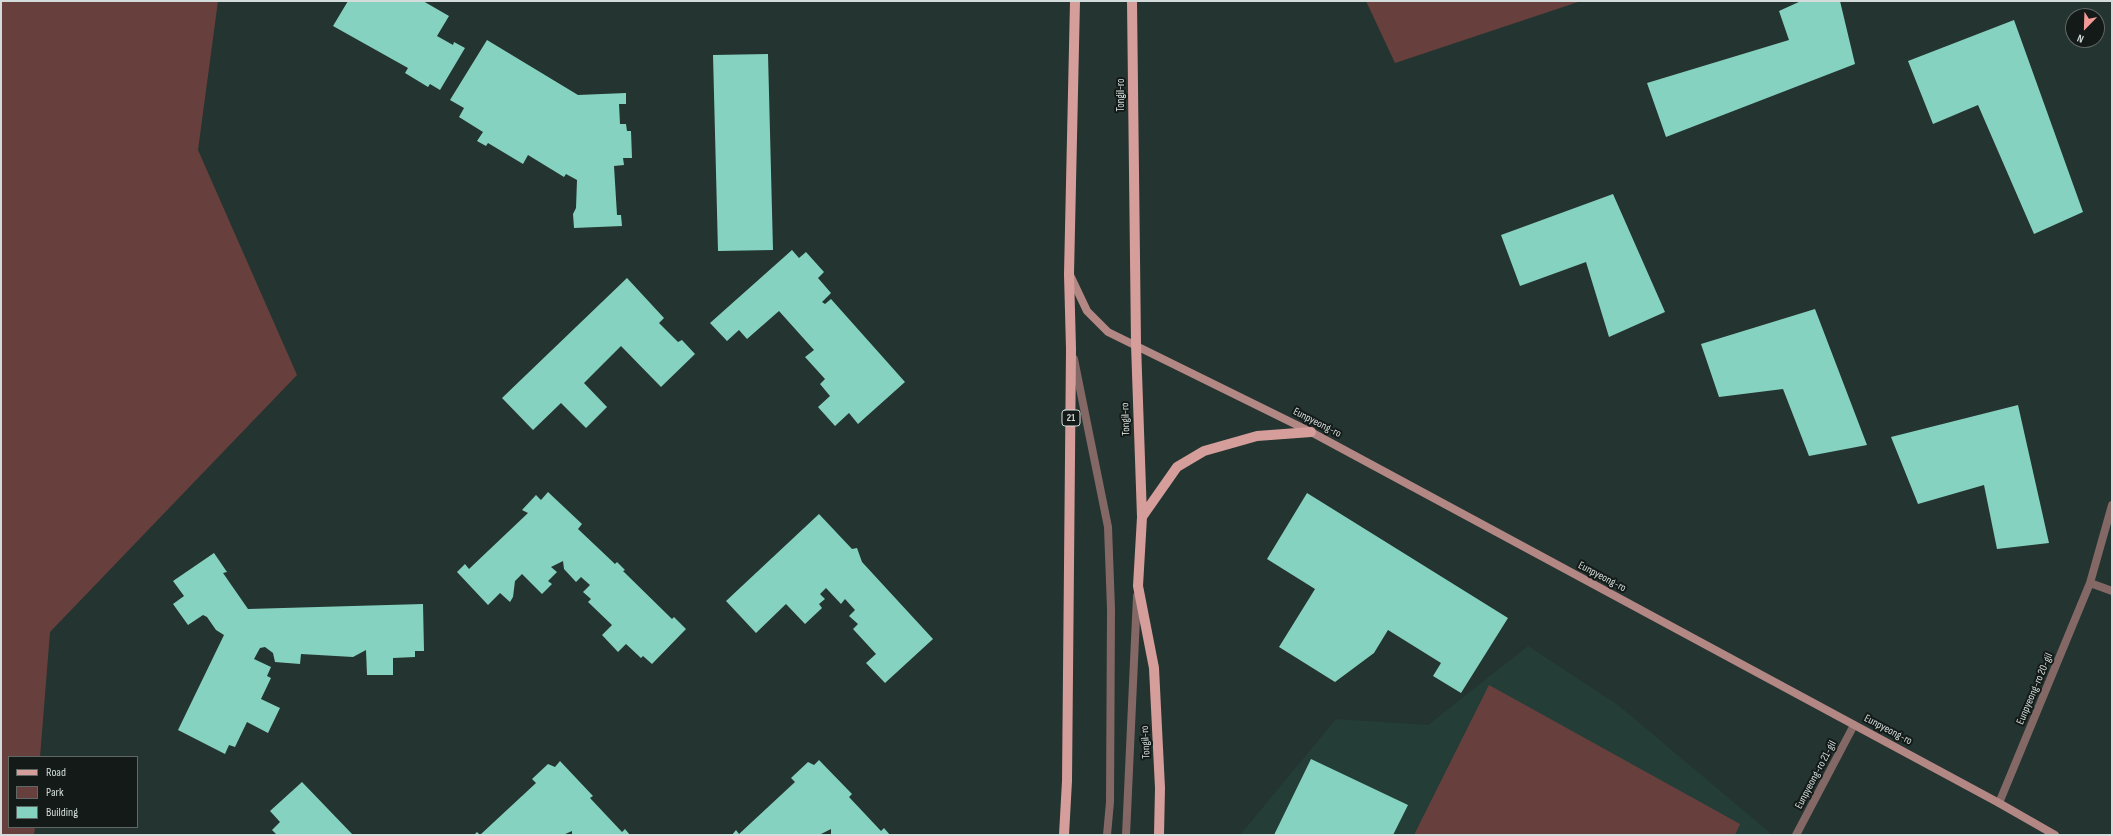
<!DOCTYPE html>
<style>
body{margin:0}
#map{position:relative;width:2113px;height:836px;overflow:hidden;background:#243430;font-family:"Sofia Sans Condensed",sans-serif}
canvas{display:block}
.frame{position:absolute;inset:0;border:2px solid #d3dcda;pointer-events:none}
.legend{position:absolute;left:8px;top:756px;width:130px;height:72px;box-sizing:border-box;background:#131a18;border:1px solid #606866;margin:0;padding:5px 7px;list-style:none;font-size:12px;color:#d3dcda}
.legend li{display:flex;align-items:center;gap:8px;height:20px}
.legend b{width:20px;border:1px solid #606866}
.north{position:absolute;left:2065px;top:8px;width:40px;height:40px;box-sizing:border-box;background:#131a18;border:1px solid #606866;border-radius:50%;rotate:203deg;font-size:11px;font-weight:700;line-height:16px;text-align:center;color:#d3dcda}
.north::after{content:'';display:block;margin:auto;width:14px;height:18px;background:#f59b97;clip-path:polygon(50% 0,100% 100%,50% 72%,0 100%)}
</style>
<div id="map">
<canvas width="2113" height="836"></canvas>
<div class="frame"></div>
<ul class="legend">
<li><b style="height:5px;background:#d69e9b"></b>Road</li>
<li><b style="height:11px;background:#67403e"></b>Park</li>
<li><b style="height:11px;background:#86d2c0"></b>Building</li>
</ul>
<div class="north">N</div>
</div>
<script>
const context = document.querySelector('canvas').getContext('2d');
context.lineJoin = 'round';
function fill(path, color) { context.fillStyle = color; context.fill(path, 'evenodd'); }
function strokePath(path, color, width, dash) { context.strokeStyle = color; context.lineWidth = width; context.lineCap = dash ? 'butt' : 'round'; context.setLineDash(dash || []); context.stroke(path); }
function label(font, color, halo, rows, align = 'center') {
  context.font = font + ' "Sofia Sans Condensed",sans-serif'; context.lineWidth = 4; context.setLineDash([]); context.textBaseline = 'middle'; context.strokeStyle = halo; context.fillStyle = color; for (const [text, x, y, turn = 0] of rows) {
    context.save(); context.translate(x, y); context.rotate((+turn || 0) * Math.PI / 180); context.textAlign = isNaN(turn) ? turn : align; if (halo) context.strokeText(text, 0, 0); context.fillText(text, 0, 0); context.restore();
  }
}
fill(new Path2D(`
 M1528,646L1618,705L1769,832V835H1240L1336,719L1428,725Z`), '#243d37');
fill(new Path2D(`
 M1,1H218L198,150L297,375L50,632L40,757H9V827H35L34,835H1Z
 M1366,1H1581L1395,63Z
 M1489,685L1740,824L1735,835H1414Z`), '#67403e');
fill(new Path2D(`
 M348,1H423L449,16L437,36L453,45L454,42L465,48L440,90L430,84L428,87L405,73L408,68L333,26Z
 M1801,1H1840L1855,64L1666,137L1647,83L1789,40L1779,11Z
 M2014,20L2083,212L2034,234L1978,105L1933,124L1908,61Z
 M487,40L578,95L626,93V104H619L620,124H626L627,131H631L632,158H623L624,165L614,166L617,215H621L622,226L574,228L573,214L576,208L577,180L566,174L564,177L528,155L523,164L488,143L486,146L477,141L483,132L459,117L464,108L450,100Z
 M768,54L773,250L718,251L713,55Z
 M1613,194L1665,312L1609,337L1586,262L1520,286L1501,235Z
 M792,250L799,258L806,252L824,272L818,278L831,293L822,302L825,304L831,299L905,382L858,424L849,413L835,426L818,407L830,396L820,384L825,379L805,357L814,350L779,311L747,339L739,330L727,341L710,323Z
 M627,278L664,318L659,323L678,342L682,340L695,354L661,387L621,346L584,383L607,407L586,428L561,403L533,430L502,398Z
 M1815,309L1867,445L1809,456L1783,389L1719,397L1701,344Z
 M2018,405L2049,543L1997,549L1984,485L1918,504L1891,437Z
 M548,492L582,524L578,529L615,564L617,562L625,570L623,571L672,619L674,617L686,629L652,664L643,656L641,658L626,644L618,652L602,635L612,625L588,602L591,599L583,592L590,585L581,577L576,582L564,569L563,561L551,567L557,572L548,581L552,584L542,594L522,574L515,581L513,597L510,602L500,593L488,605L457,572L465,564L469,569L528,513L522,510L536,495L541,500Z
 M1307,493L1508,618L1461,693L1433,676L1441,663L1388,630L1374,653L1335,682L1279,647L1315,589L1267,559Z
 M819,514L852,549L857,548L862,562L933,639L885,683L866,663L876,654L853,629L858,624L849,616L855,610L845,599L841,604L826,588L820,594L825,599L819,604L822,608L805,624L786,604L756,633L726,601Z
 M214,553L227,572L223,573L248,609L423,604L424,651H415V657L393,658V675H367L366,650L353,657L301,654L300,664L275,662L273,653L265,647L260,648L254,659L271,667L267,676L271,678L261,699L280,708L268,733L247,722L235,747L229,745L225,754L178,730L224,635L216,630L207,617L203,615L188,625L173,604L184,596L173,581Z
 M1311,759L1408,805L1393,835H1274Z
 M819,760L852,794L849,797L881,831L884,828L890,835H831V829L819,835H732L736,830L739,834L795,782L791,778L808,762L814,765Z
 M560,761L593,796L590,798L622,832L625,829L630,835H572V831L563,835H474L477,832L480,835L536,783L532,779L548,764L555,767Z
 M302,782L353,835H277L272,830L280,822L270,811Z`), '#86d2c0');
strokePath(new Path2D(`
 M1074,359L1108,527L1111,609L1110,802L1107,835
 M1126,835L1137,596`), '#836866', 8);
strokePath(new Path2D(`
 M2090,583L2112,591
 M1999,803L2090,583L2112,505
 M1796,835L1854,725`), '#836866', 8);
strokePath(new Path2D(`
 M1070,275L1087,311L1108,332L1311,432L1999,803L2055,835`), '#b28784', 8);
strokePath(new Path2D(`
 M1132,1L1136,344L1142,517L1138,586L1154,668L1160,788L1159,835
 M1142,517L1177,467L1204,451L1257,436L1311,432
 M1064,835L1067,781L1071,349L1069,274L1075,1`), '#d69e9b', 10);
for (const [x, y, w] of [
 [1071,418,18]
]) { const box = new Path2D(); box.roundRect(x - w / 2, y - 8, w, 16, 3); context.fillStyle = '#131a18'; context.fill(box); strokePath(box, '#d3dcda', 1); }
label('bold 10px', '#d3dcda', null, [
 ["21",1071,418]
]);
label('11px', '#d3dcda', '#131a18', [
 ["Tongil-ro",1121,95,-90],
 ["Tongil-ro",1126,419,-92],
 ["Eunpyeong-ro",1317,423,27],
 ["Eunpyeong-ro",1602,577,28],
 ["Eunpyeong-ro 20-gil",2035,689,-67],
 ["Eunpyeong-ro",1888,730,28],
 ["Tongil-ro",1146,742,-93],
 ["Eunpyeong-ro 21-gil",1816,775,-62]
]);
</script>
